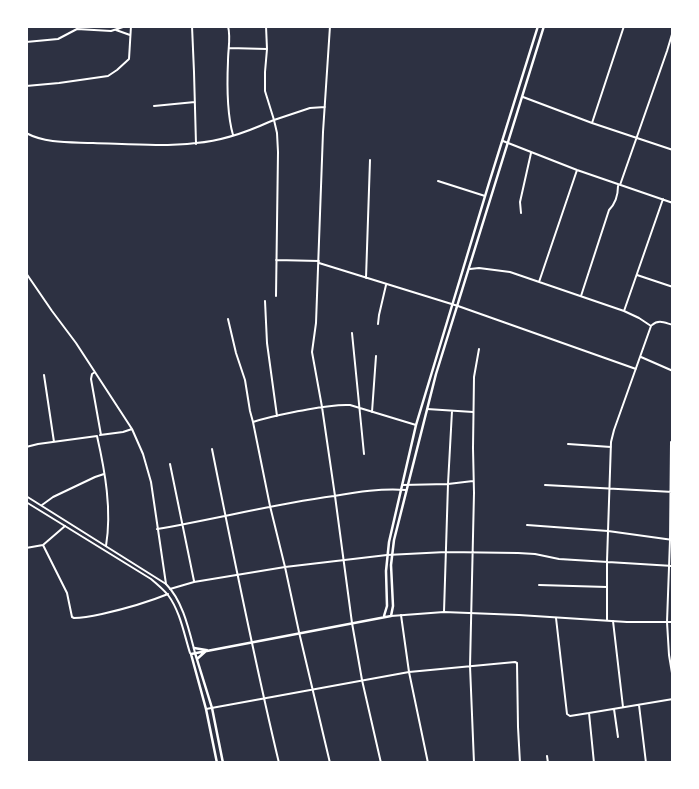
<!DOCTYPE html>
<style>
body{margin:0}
#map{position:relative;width:699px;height:789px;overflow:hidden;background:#2d3142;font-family:Figtree,sans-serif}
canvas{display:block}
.frame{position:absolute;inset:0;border:28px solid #fff;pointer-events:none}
</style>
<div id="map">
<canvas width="699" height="789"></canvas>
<div class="frame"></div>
</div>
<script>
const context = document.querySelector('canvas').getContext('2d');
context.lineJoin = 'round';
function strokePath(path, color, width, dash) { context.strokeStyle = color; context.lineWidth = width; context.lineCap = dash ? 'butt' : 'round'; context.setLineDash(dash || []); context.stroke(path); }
strokePath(new Path2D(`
 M192,26L194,72L196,144
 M228,26C231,38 228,49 228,61C227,83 227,114 233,135
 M330,26L323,132L316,323L312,352L322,407L335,496L352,623L362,680L381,763
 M116,30L130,35
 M26,42L58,39L77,29L111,31L126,26
 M229,48L267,49
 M26,86L59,83L108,76L117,70L129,59L131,26
 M523,97L592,123L673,150
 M154,106L195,102
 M592,123L624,26
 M26,133C47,144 71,142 93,143C127,144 162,147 196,143C221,141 247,132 269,122L274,120L265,91V72L267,49L266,26
 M503,141L577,170L673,203
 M438,181L485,196
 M620,185L667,51L673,31
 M521,213L520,202L531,153
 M276,260L319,261
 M319,263L458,306L636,369
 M470,269L479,268L510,272L624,311
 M26,273L52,311L76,343L132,429L143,454L151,482L166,584
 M637,275L673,287
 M366,278L370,160
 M539,282L577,170
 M276,296L278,152L277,133L274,120L310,108L325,107
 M581,296L609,210C616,203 618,196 618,186
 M265,301L267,343L277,416
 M228,319L236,353L245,380L250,411L253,422
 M378,324L379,315L386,285
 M652,325C659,319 665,323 673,325
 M352,333L364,454
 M641,357L673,371
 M95,372L92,374L91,379L101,435
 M44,375L54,442
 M427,409L473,412
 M372,412L376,356
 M100,435L123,432L132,429
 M671,442L670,540L667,622L669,655L673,679
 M568,444L611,447
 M26,447L38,444L97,436C105,471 112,510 106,546
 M212,449C233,554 254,659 279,763
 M170,464L194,581
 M402,485L448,484L473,481
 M545,485L673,492
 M42,505L53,497L95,477L104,474
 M527,525L608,531L673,540
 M157,529C216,519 274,504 334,496C357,492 382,488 406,490
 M43,545L67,593L72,617L74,618C83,618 93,616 102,614C124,609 146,603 168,594
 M26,548L43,545L65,526
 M539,585L607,587
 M170,589L194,582L285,567L387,555L446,552L518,553L535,554L559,559L673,566
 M444,612L448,484L452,411
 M401,615L409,672L428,763
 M556,618L567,714L570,716L589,713
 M607,620V561L611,442L614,430L651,326L639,318L624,311L663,199
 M613,621L623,707
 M639,705L646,763
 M206,709L409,672L515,662L517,663L518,727L520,763
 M614,709L618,737
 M547,756L548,763
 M330,763L299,632L285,567L270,506L253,422C268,417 284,414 299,411C316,408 333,404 350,405L416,425
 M474,763L470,666L474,493L473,448L474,377L479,349
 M594,763L589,713L673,699`), '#fff', 2);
strokePath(new Path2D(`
 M26,496L166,584C183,601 189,630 195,653
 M26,502L151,579C157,584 163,589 168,595C180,611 184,634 190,653
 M391,616L444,612L519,615L627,622H673`), '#fff', 2);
strokePath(new Path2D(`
 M384,616L387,606L386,571L389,542L416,425L489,183L538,26
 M194,648L206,650
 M195,653L212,708L223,763
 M197,659L207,650
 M217,763L206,709L191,654L391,616L393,606L391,565L394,540L436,374L544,26`), '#fff', 2.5);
</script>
